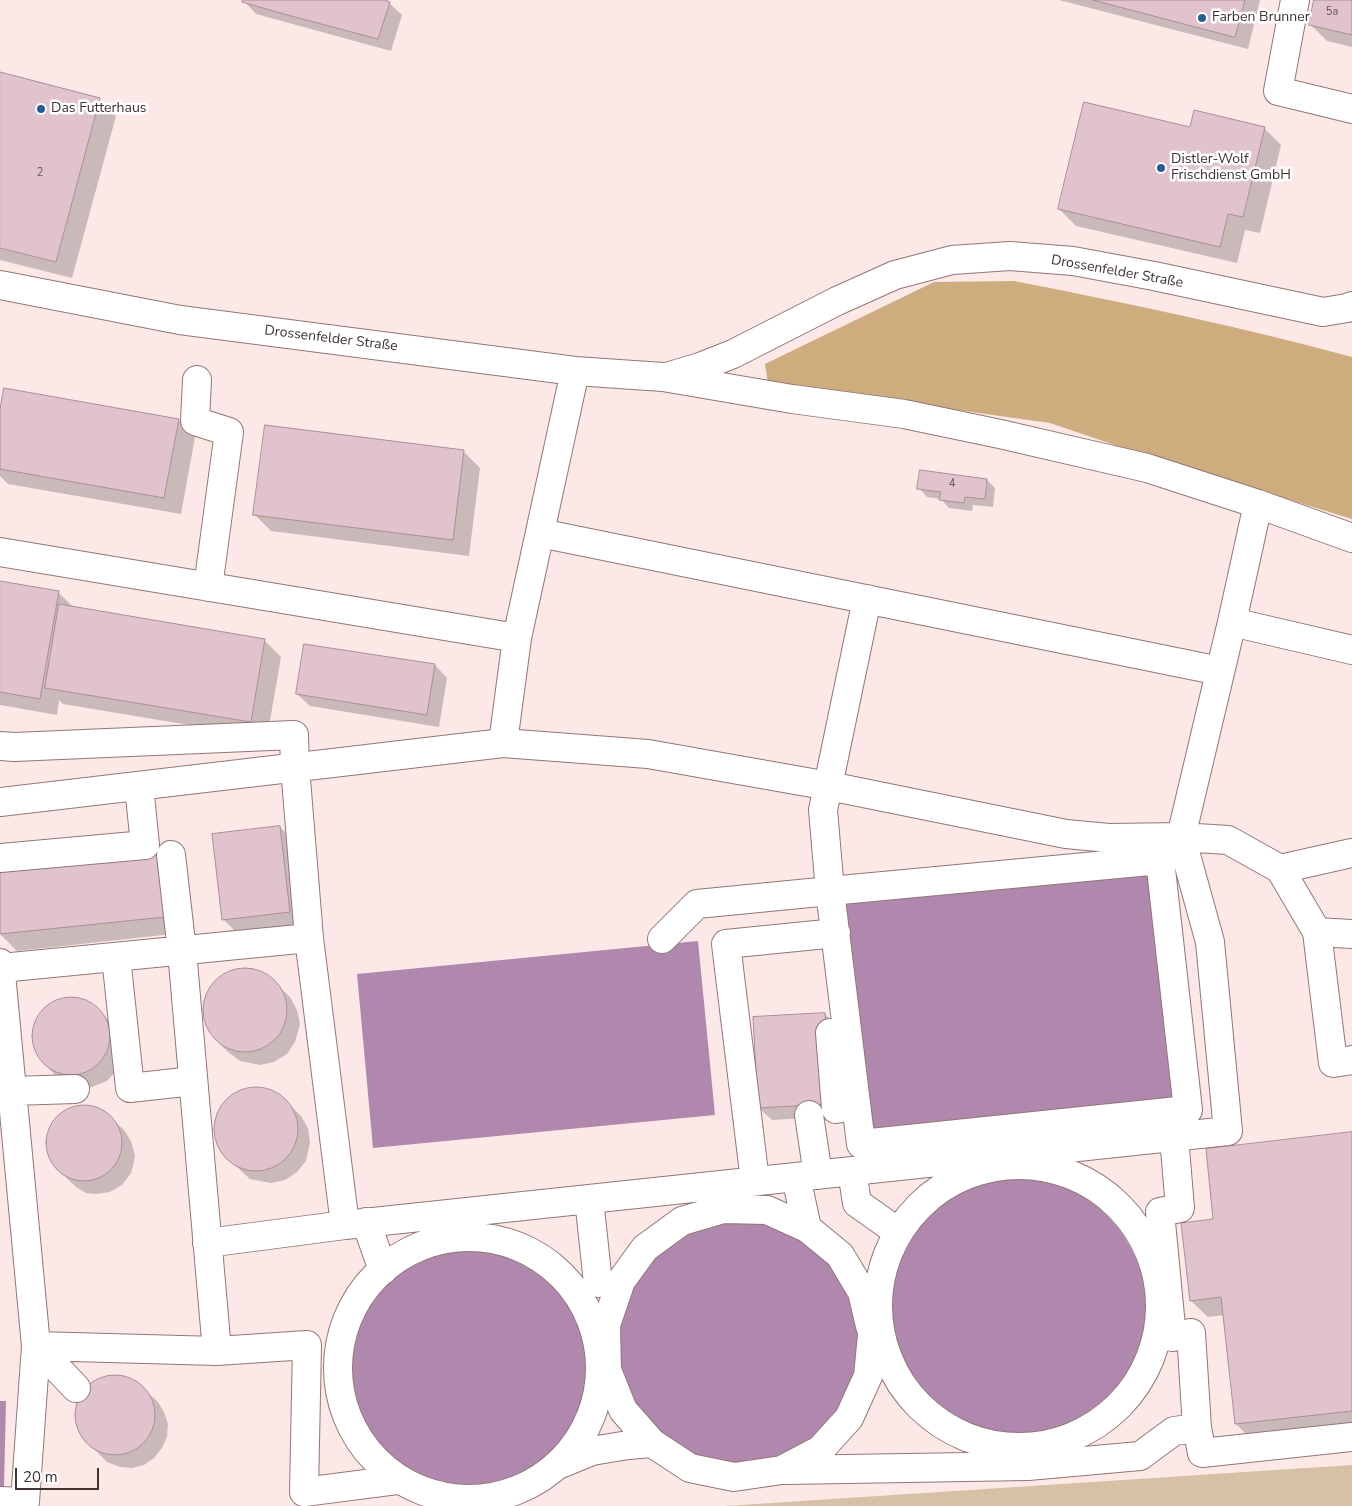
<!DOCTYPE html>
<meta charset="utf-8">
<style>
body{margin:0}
#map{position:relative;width:1352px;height:1506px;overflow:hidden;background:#fce8e7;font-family:"Nunito Sans",sans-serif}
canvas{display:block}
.scale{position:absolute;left:15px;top:1468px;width:84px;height:22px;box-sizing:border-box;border:2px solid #3f3332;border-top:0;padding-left:6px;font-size:15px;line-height:18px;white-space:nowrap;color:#3f3332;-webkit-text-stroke:4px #fff;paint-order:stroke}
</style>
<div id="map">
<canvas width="1352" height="1506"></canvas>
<div class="scale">20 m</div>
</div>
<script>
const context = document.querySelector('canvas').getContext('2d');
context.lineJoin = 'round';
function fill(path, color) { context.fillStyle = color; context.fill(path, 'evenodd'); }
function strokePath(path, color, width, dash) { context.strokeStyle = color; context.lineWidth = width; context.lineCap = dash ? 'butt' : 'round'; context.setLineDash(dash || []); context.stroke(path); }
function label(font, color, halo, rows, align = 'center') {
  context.font = font + ' "Nunito Sans",sans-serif'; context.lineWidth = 5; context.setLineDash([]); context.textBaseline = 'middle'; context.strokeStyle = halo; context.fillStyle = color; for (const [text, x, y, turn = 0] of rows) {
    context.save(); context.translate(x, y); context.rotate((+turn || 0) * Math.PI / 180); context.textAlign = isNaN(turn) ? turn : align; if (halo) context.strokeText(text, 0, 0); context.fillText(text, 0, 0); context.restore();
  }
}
fill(new Path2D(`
 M1352,1465V1506H725Z`), '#d7c1a4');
fill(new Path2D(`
 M1014,281C1127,303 1241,327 1352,357V519L1147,456L1050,423L850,395L768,383L765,364L934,282Z`), '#cdac7e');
fill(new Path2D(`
 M1155,867L1182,1102L870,1138L843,902Z
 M698,941L715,1115L373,1148L357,974Z
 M884 1309a131 131 0 1 1 262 0a131 131 0 1 1-262 0Z
 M615 1343a124 124 0 1 1 248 0a124 124 0 1 1-248 0Z
 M344 1367a125 125 0 1 1 250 0a125 125 0 1 1-250 0Z
 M0,1401H6L4,1487H0Z`), '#b188ad');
fill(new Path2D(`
 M244,0H385V1L389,3L402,15L391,51L256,14L244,1Z
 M1059,0H1260L1248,49Z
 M1316,0H1352V47L1327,41L1310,24Z
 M0,74L99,99L116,116L72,278L0,260Z
 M1264,128L1281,145L1260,233L1245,230L1237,263L1076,226L1059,209L1191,129Z
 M0,417L178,420L195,437L181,514L8,484L0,476Z
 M463,451L480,468L469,556L271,531L254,514Z
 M987,480L995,488L993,507L973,505L972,511L949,508L941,499L927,497L919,488Z
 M0,582L58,592L74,608L264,640L281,657L267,738L63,704L59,700L57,715L0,705Z
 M435,665L447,678L439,727L310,706L297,694Z
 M280,827L293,840L302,924L236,932L223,919Z
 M158,855L182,933L17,951L0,934V872Z
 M240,969L254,970L267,975L290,997L297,1010L300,1024L295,1042L287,1054L274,1062L260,1065L240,1061L228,1052L215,1039L205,1021L204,1007L209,990L218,979L227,973Z
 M75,998L83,1000L95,1006L117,1029L116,1071L107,1081L89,1088L76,1087L66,1083L55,1075L42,1061L35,1050L32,1038L34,1024L38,1016L47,1006L61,999Z
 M825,1014L837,1027L842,1116L772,1120L759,1108Z
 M251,1088L265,1089L278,1094L301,1116L308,1128L310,1142L306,1161L297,1172L285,1180L271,1183L250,1179L226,1157L216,1140L214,1126L220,1108L229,1097L237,1092Z
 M81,1106L94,1107L103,1111L124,1130L131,1141L135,1155L134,1162L131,1173L122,1185L110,1192L96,1194L86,1193L76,1187L55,1167L51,1161L47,1150L48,1134L52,1124L60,1115L67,1110Z
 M1352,1134V1429L1253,1441L1236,1424L1225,1315L1208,1317L1191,1301L1215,1220Z
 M109,1376L123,1377L135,1381L158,1402L164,1412L168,1424L167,1437L162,1448L154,1458L144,1465L132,1468L120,1467L107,1462L84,1439L77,1427L76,1414L78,1401L86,1389L96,1381Z`), '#0003');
const building = new Path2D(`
 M243,0H385L390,2L378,39L291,16L242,2Z
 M1093,0H1245L1235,37Z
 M1314,0H1352V35L1309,25Z
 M0,72L100,98L56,262L0,248Z
 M1084,102L1190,127L1194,110L1265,127L1243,217L1228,214L1220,247L1058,209Z
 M4,388L179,419L164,498L0,469V410Z
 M265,425L464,450L453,540L253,515Z
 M920,470L987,479L985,499L965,497L964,503L939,500L941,492L917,489Z
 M0,581L59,591L40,699L0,692Z
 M59,604L265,639L251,722L45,688Z
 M304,644L435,664L427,715L296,694Z
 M280,826L290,912L222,920L212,834Z
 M159,854L165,917L0,934V870Z
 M203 1010a42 42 0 1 1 84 0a42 42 0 1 1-84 0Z
 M32 1036a39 39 0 1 1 78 0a39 39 0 1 1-78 0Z
 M825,1013L830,1104L758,1108L753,1017Z
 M214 1129a42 42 0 1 1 84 0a42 42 0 1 1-84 0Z
 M46 1143a38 38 0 1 1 76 0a38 38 0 1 1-76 0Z
 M1352,1132V1411L1235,1424L1221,1297L1190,1301L1181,1223L1213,1219L1206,1149Z
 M75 1415a40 40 0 1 1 80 0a40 40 0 1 1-80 0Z`);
fill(building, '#e1c3cd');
strokePath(building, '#aa8e97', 1);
const minor = new Path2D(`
 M1295,0L1278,91L1352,109
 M0,285L180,320L575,371L663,377L792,399L904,414L1000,434L1147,468L1258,504L1352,538
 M670,376L700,367L733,354L837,301L895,275L952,260L1010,256L1073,261L1154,276L1323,312L1347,308L1352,306
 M197,380L195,421L229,432L208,587
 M540,533L1220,671
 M0,552L517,638L575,371
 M1232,622L1258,504
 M517,638L503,743L648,754L829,786L1066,834L1109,838L1181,837L1228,840L1280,869L1352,853
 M0,746L14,747L294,735L295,767L309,938
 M0,802L503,743
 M171,855L182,951L217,1351
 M0,858L145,845L139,786
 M1160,860L1188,1110L861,1144L830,891Z
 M1280,869L1317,932L1333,1063L1352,1060
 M1317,932L1352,934
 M662,939L697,904L830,891L823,810L867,599
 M116,957L130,1088L193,1081
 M0,963L36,1346L25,1502L0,1501
 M1,968L309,938L345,1225L1228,1131L1210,942L1181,837L1232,622L1352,650
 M830,1033L836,1109L856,1106
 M12,1091L75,1089
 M809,1115L818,1175
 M878 1306a141 141 0 1 1 282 0a141 141 0 1 1-282 0Z
 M852,1171L857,1203L898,1232
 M796,1177L807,1228
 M755,1181L726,944L836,933
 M589,1199L598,1283
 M366,1222L383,1270
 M338 1368a131 131 0 1 1 262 0a131 131 0 1 1-262 0Z
 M207,1243L345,1225
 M870,1326L862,1292L840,1255L807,1228L767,1210L723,1209L682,1221L645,1248L621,1281L606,1325L607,1370L623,1410L652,1443L690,1468L734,1477L782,1470L820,1450L849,1418L868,1376L872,1335L876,1325
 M36,1346L217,1351L307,1345L304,1492L397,1480
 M36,1346L76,1388
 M1197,1428L1202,1453L1352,1437
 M560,1464L592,1451L628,1445L652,1443
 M786,1470L1028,1466L1140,1456L1174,1431L1197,1428L1191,1333L1172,1337L1160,1212L1180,1208L1174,1137`);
strokePath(minor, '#937675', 30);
strokePath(minor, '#fff', 28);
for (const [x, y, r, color] of [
 [1202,18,5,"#255e95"],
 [41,109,5,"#255e95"],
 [1161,168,5,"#255e95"]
]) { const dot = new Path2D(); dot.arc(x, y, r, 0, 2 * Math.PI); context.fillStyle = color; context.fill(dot); strokePath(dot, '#fff', 2); }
label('11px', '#685759', null, [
 ["5a",1332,12],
 ["2",40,173],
 ["4",952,484]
]);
label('14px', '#3f3332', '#fff', [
 ["Farben Brunner",1212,18],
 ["Das Futterhaus",51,109],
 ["Distler-Wolf",1171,160],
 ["Frischdienst GmbH",1171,176]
], 'left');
label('14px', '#3f3332', '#fff', [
 ["Drossenfelder Straße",1117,272,10],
 ["Drossenfelder Straße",331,339,7]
]);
</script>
